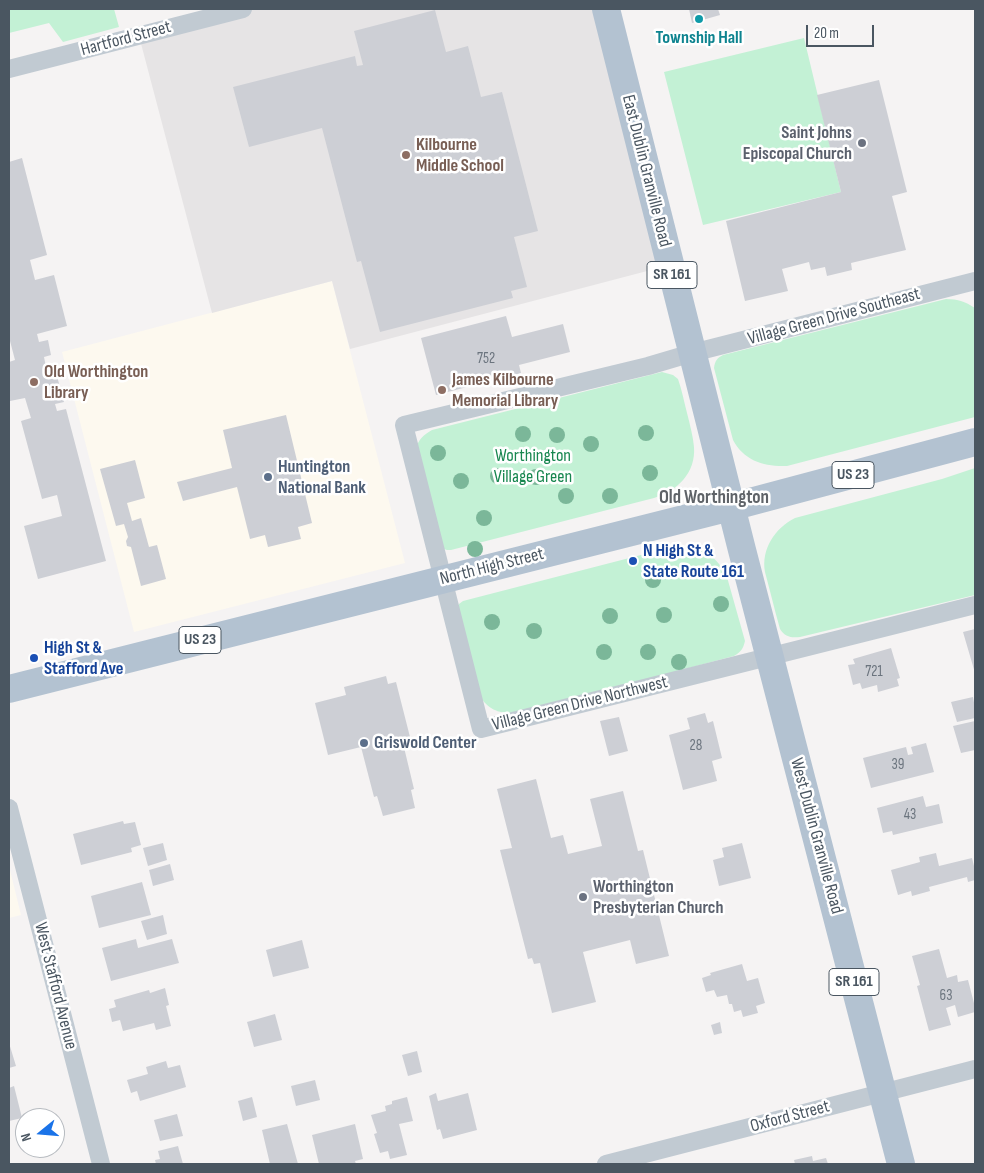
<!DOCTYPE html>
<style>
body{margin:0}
#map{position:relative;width:984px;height:1173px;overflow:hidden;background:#f5f3f3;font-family:"Sofia Sans Condensed",sans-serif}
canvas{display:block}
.frame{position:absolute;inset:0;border:10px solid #4a5661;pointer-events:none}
.north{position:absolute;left:15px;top:1108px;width:50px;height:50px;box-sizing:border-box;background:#fff;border:1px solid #b7bbc0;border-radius:50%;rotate:253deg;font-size:14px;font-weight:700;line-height:20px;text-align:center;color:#4a5661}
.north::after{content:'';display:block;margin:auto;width:18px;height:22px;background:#1a73e8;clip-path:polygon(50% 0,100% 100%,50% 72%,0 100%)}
.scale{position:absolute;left:806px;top:25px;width:68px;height:22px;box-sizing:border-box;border:2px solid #4a5661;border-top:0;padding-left:6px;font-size:15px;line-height:18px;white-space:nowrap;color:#4a5661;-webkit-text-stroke:4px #fff;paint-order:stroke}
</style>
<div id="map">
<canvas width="984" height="1173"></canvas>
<div class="frame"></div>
<div class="north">N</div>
<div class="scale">20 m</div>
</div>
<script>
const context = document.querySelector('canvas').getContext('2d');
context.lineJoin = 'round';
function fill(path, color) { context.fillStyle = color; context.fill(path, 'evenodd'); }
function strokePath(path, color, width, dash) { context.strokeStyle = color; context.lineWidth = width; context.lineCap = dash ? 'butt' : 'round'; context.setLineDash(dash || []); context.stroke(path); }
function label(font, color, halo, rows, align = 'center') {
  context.font = font + ' "Sofia Sans Condensed",sans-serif'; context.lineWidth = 5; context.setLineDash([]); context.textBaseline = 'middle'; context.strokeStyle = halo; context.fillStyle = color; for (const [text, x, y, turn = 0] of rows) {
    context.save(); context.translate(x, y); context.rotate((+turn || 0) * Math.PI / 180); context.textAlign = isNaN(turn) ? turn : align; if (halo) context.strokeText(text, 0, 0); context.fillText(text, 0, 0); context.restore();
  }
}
fill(new Path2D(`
 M332,281L405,563L134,632L62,352Z
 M9,866L21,915L9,918Z`), '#fdf9ef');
fill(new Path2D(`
 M243,9H606L670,265L350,349L332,281L212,313L139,36Z`), '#e6e4e5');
fill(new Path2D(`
 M9,9H114L119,27L63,42L49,23L9,33Z
 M804,38L841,192L703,225L664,72Z
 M946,299C958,299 966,302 975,308V417L787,466C765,467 744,461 733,440L714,368C715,361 717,358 723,355Z
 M662,372L673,375L678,379C682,390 684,402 687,413C690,425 693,436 694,447C696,473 677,491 654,498L451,550H447L444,549L417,445C421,437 425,434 432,430Z
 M975,468V595L800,637C791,638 785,637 780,629C777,618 774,607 771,595C769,587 767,580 765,572C761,549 775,528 795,518L942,479Z
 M678,546C702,548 717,555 727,577L745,641C743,649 741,652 734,656L519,713C500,714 489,711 479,695L458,609L459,604L463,601L668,548Z`), '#c3f1d5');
fill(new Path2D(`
 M689,9H718L720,15L692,23Z
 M435,10L446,52L468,46L481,97L502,92L538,231L514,237L527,287L511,291L513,298L380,332L361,261L357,262L322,128L249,147L233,87L355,56L357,66L363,65L354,31Z
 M879,80L907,192L892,196L906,250L851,263L852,270L827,276L825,267L811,270L809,262L782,269L788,291L745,301L726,221L841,192L817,95Z
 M22,158L47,255L30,260L35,280L54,275L67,326L37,334L39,342L48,340L51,355L44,357L46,367L54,365L64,402L55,404L57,411L66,409L106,561L38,579L24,526L62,516L57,495L42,499L21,421L31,418L25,398L10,401V399L9,400V362L15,360L10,341L9,342V162Z
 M506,316L512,337L563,324L570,352L519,365L521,373L436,395L421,338Z
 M286,415L312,523L298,527L301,539L268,547L265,535L250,539L237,487L183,501L177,482L232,468L223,430Z
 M135,460L145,498L127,503L132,521L141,518L149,547L157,545L166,579L141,586L131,547L127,546L126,541L128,537L124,524L116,526L100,469Z
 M975,629V673L963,632Z
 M891,648L900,678L897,679L899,686L878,692L877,685L862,689L860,683L853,685L848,665L855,664L853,659Z
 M386,676L388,684L396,682L410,737L402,739L414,789L411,790L415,808L383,816L377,796L374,797L361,747L328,755L315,703L346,695L344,687Z
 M973,697L975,708V718L957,722L951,702Z
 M705,713L708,723L713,721L722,758L712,761L717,781L683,790L669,735L690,729L687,718Z
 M619,717L628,751L609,756L600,721Z
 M975,721V750L961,753L953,726Z
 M926,743L934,772L871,788L863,758L906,747L908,755L913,754L911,747Z
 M536,779L551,838L563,835L568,854L602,846L590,799L623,791L638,851L643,850L669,956L636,964L630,940L583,952L596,1002L552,1013L540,963L534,964L532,958L528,959L500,850L512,848L497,789Z
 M923,796L926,807L939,804L943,823L893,835L892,831L883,833L877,808Z
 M123,821L124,824L135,822L141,845L131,848L132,852L81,865L73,834Z
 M163,843L167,860L148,866L143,848Z
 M742,843L751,878L719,886L713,860L724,857L722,848Z
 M936,853L939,866L972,858L975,870V880L968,882L967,877L929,887L930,891L912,896L911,891L898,895L891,870L920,862L919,857Z
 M170,864L174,880L153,886L149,870Z
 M142,882L151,915L99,928L91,896Z
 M163,915L167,934L147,940L141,921Z
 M136,939L138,948L172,939L179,963L111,981L102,948Z
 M302,940L309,968L273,977L266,950Z
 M939,949L947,978L957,975L958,982L968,980L975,1007V1012L958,1017L955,1005L946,1008L951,1025L929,1031L917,986L920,985L912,956Z
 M742,964L747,981L758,978L765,1003L756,1006L758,1013L743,1017L741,1010L734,1012L732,1004H729L727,995L717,997L714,990L706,992L702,978L711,975L710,973Z
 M165,988L169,1005L166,1006L171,1026L156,1030L154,1023L123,1031L120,1020L112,1022L109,1009L116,1007L114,1000L149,990L150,993Z
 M275,1014L282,1040L254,1047L247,1022Z
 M720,1022L722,1033L714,1035L711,1025Z
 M9,1043L16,1066L9,1068Z
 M417,1051L422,1072L408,1076L402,1055Z
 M166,1061L168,1068L180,1065L186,1087L140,1101L137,1091L131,1093L127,1080L148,1074L146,1067Z
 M315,1080L320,1100L296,1106L291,1086Z
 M14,1086L22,1118L9,1121V1088Z
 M436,1093L438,1101L468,1093L477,1130L443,1139L440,1129L437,1130L429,1096Z
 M252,1097L257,1117L243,1121L238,1101Z
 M407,1097L413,1121L399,1124L407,1155L390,1159L388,1151L380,1153L374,1134L377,1133L371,1115L386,1111L385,1106L392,1104V1101Z
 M177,1114L183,1136L160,1141L154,1120Z
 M287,1124L298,1164H270L262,1130Z
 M355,1124L363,1159L355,1161L356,1164H319L312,1135Z
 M178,1146L183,1164H156L155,1160L160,1159L158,1151Z
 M812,1156L813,1161L826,1158L828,1164H795L794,1160Z`), '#cdcfd5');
strokePath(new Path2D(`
 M9,69L243,9
 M975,281L692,353L648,366L404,425L481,729L975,605
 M9,808L101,1164
 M606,1164L975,1069`), '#c1cad2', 18);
strokePath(new Path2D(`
 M606,9L742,550L901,1164
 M9,689L731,507L975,442`), '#b3c2d1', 28);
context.fillStyle = '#7bb799';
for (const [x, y] of [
 [646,433],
 [523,434],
 [557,435],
 [591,444],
 [438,453],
 [650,473],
 [498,476],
 [536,477],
 [461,481],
 [566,496],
 [610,496],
 [484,518],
 [475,549],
 [653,580],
 [721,604],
 [664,615],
 [610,616],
 [492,622],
 [534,631],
 [604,652],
 [648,652],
 [679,662]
]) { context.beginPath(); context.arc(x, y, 8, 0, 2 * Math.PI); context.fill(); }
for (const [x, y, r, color] of [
 [699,19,5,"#0f9aa8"],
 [862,143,5,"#6b7280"],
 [406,155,5,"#8d6e63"],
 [34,382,5,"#8d6e63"],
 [442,390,5,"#8d6e63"],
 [268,477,5,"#5c6f8a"],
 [633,561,5,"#1a4fb4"],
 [34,658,5,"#1a4fb4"],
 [364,743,5,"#5c6f8a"],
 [583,897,5,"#6b7280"]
]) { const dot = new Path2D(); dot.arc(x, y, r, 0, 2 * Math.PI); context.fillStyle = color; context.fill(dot); strokePath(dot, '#fff', 2); }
label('15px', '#6b747e', null, [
 ["752",486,359],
 ["721",874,672],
 ["28",696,746],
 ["39",898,765],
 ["43",910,815],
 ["63",946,996]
]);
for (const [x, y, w] of [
 [672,275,50],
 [853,475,42],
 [200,640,42],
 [854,982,50]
]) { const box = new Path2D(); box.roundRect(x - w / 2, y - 13.5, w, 27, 4); context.fillStyle = '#fff'; context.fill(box); strokePath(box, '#4a5661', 1); }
label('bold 16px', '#4a5661', null, [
 ["SR 161",672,275],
 ["US 23",853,475],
 ["US 23",200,640],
 ["SR 161",854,982]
]);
label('bold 18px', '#0d838f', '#fff', [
 ["Township Hall",699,38]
]);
label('18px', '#4a5661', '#fff', [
 ["Hartford Street",126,39,-15],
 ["East Dublin Granville Road",646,171,76],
 ["Village Green Drive Southeast",834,317,-15],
 ["North High Street",492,567,-14],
 ["Village Green Drive Northwest",580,704,-14],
 ["West Dublin Granville Road",816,836,75],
 ["West Stafford Avenue",55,986,76],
 ["Oxford Street",790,1117,-15]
]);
label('bold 18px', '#5b616d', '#fff', [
 ["Saint Johns",852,133],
 ["Episcopal Church",852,154],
 ["Worthington",593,887,"left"],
 ["Presbyterian Church",593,908,"left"]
], 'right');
label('bold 18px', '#785e54', '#fff', [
 ["Kilbourne",416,145],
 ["Middle School",416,166],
 ["Old Worthington",44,372],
 ["Library",44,393],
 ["James Kilbourne",452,380],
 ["Memorial Library",452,401]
], 'left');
label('18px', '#17864f', '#fff', [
 ["Worthington",533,456],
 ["Village Green",533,477]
]);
label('bold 18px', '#4e5e75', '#fff', [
 ["Huntington",278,467],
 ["National Bank",278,488],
 ["Griswold Center",374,743]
], 'left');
label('bold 18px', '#164399', '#fff', [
 ["N High St &",643,551],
 ["State Route 161",643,572],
 ["High St &",44,648],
 ["Stafford Ave",44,669]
], 'left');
label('bold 19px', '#5f6368', '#fff', [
 ["Old Worthington",714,498]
]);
</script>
